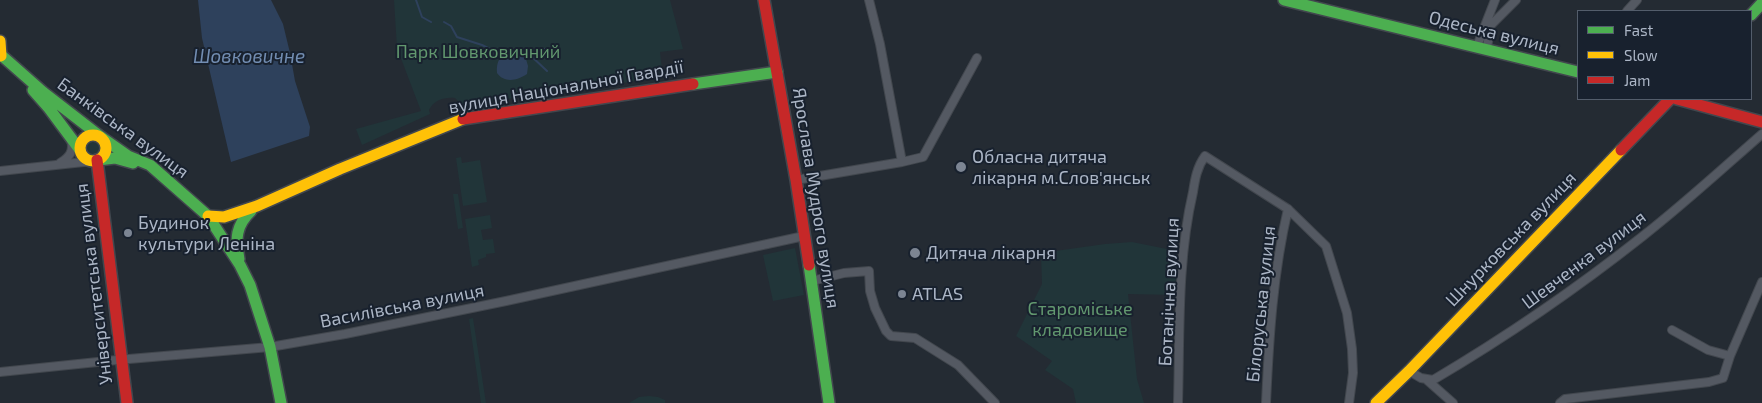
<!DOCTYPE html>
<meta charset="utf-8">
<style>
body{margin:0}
#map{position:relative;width:1762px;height:403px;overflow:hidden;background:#242b33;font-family:"Exo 2",sans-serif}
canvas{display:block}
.legend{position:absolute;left:1577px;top:10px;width:175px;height:90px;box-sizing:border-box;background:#18212e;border:1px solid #535d6b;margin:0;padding:6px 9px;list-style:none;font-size:15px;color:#acb6c6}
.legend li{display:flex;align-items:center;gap:10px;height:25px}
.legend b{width:25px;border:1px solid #535d6b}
</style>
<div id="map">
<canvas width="1762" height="403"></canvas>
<ul class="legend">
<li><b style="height:6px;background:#4caf50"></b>Fast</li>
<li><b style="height:6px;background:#ffc107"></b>Slow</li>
<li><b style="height:6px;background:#c62828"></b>Jam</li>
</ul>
</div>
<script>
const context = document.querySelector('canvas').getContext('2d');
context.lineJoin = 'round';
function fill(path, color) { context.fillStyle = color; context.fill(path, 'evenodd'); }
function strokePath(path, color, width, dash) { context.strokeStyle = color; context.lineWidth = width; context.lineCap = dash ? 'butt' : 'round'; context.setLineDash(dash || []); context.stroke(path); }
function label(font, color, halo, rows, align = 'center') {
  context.font = font + ' "Exo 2",sans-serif'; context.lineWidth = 4; context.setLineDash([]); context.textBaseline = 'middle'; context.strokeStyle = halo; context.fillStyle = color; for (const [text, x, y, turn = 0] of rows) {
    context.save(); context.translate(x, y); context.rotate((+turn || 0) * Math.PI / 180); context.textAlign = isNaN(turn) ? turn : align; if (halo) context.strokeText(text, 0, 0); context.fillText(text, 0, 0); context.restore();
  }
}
fill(new Path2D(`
 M394,0H670L683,49L660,52L663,78L554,91L461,107L460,103L455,98C444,97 434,100 429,110L430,114L362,145L356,129L421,111L397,48Z
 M85 148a8 8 0 1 1 16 0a8 8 0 1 1-16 0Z
 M461,157L462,163L480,160L487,202L463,206L456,158Z
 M453,194H458L463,228L458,229Z
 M490,215L492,228L481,230L483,240L493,239L495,253L486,254V257L478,260L479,265L472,267L465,219Z
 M1132,242L1177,251L1175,295L1128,294L1137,379L1144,403H1076L1073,389L1045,370L1052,361L1016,336L1042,284L1041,253L1105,244Z
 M795,248L804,295L773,301L763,255Z
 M473,318L486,403H481L469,319Z
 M649,396L658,397L665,400V403H629L639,397Z`), '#213539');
fill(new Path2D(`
 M198,0H271L283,24L290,53L295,81L310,127L309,136L231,162L202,38Z
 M511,50H520L524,52L528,66L527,74C518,80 505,84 497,73C496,62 500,54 511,50Z`), '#2e415c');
strokePath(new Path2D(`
 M416,0L422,17L431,22
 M444,22L451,26L457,37L482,45L504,56
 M529,54L547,71
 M525,56L544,49`), '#2e415c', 2);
const street = new Path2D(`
 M1627,11L1637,0
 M1477,46L1495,0
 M1487,49L1490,26L1516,0
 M902,162L923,157L977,58
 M60,163C70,157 74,151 71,140
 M0,171L93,161
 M796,180L902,162L880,44L869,0
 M812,281L844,273L869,271L870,291L875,308L886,331L891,336L915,338L958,365L995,403
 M1672,330L1708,350L1730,356
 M1409,371L1421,378L1433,380C1506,337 1576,289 1643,236C1684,204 1723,168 1762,134
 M0,372L117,360L270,347L345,334L506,301L804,236
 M1427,380L1453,403
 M1178,403C1180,333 1177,261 1193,192C1195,179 1197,167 1205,156L1288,209L1326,246L1347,313L1352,349L1353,373L1349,403
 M1266,403C1269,338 1273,272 1288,209
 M1560,403L1565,399L1709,382L1723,378L1730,356L1762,282`);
const fast = new Path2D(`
 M1284,0L1578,72
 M1751,15L1762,3
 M0,54L43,92L101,137L128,156L150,165L208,216L240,265L250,285L270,347L281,403
 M693,84L777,72
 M33,90L48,107L80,150
 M98,160L115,158L133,163
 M239,259C235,239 236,225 251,211
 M809,265L829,403`);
const slow = new Path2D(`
 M0,41L1,56
 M80 148a13 13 0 1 1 26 0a13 13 0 1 1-26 0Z
 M208,216L224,217L257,206L340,169L463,119
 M1376,403L1409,371L1621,150`);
const jam = new Path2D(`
 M764,0L796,180L809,265
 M1677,99L1762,122
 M463,119L693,84
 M1621,150L1670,99
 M97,160L127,403`);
strokePath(street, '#42474e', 10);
strokePath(fast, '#42474e', 14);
strokePath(slow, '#42474e', 14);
strokePath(jam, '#42474e', 14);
strokePath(street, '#545962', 8);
strokePath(fast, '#4caf50', 11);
strokePath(slow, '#ffc107', 11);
strokePath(jam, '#c62828', 11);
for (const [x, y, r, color] of [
 [961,167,6,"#7c8593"],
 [128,233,5,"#7c8593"],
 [915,253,6,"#7c8593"],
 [902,294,5,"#7c8593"]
]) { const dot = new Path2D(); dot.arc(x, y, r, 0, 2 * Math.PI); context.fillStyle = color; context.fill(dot); strokePath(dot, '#18212e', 2); }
label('18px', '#acb6c6', '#18212e', [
 ["Одеська вулиця",1494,33,14],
 ["вулиця Національної Гвардії",566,87,-10],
 ["Банківська вулиця",123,128,36],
 ["Ярослава Мудрого вулиця",816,198,81],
 ["Шнурковська вулиця",1511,239,-46],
 ["Шевченка вулиця",1584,260,-37],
 ["Університетська вулиця",94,284,-97],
 ["Ботанічна вулиця",1169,292,-87],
 ["Білоруська вулиця",1261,304,-84],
 ["Василівська вулиця",402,306,-11]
]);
label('18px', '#62986f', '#18212e', [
 ["Парк Шовковичний",478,52],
 ["Староміське",1080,309],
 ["кладовище",1080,330]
]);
label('18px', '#acb6c6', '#18212e', [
 ["Обласна дитяча",972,157],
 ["лікарня м.Слов'янськ",972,178],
 ["Будинок",138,223],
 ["культури Леніна",138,244],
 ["Дитяча лікарня",926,253],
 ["ATLAS",912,294]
], 'left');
label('italic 19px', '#728db2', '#18212e', [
 ["Шовковичне",249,57]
]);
</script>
